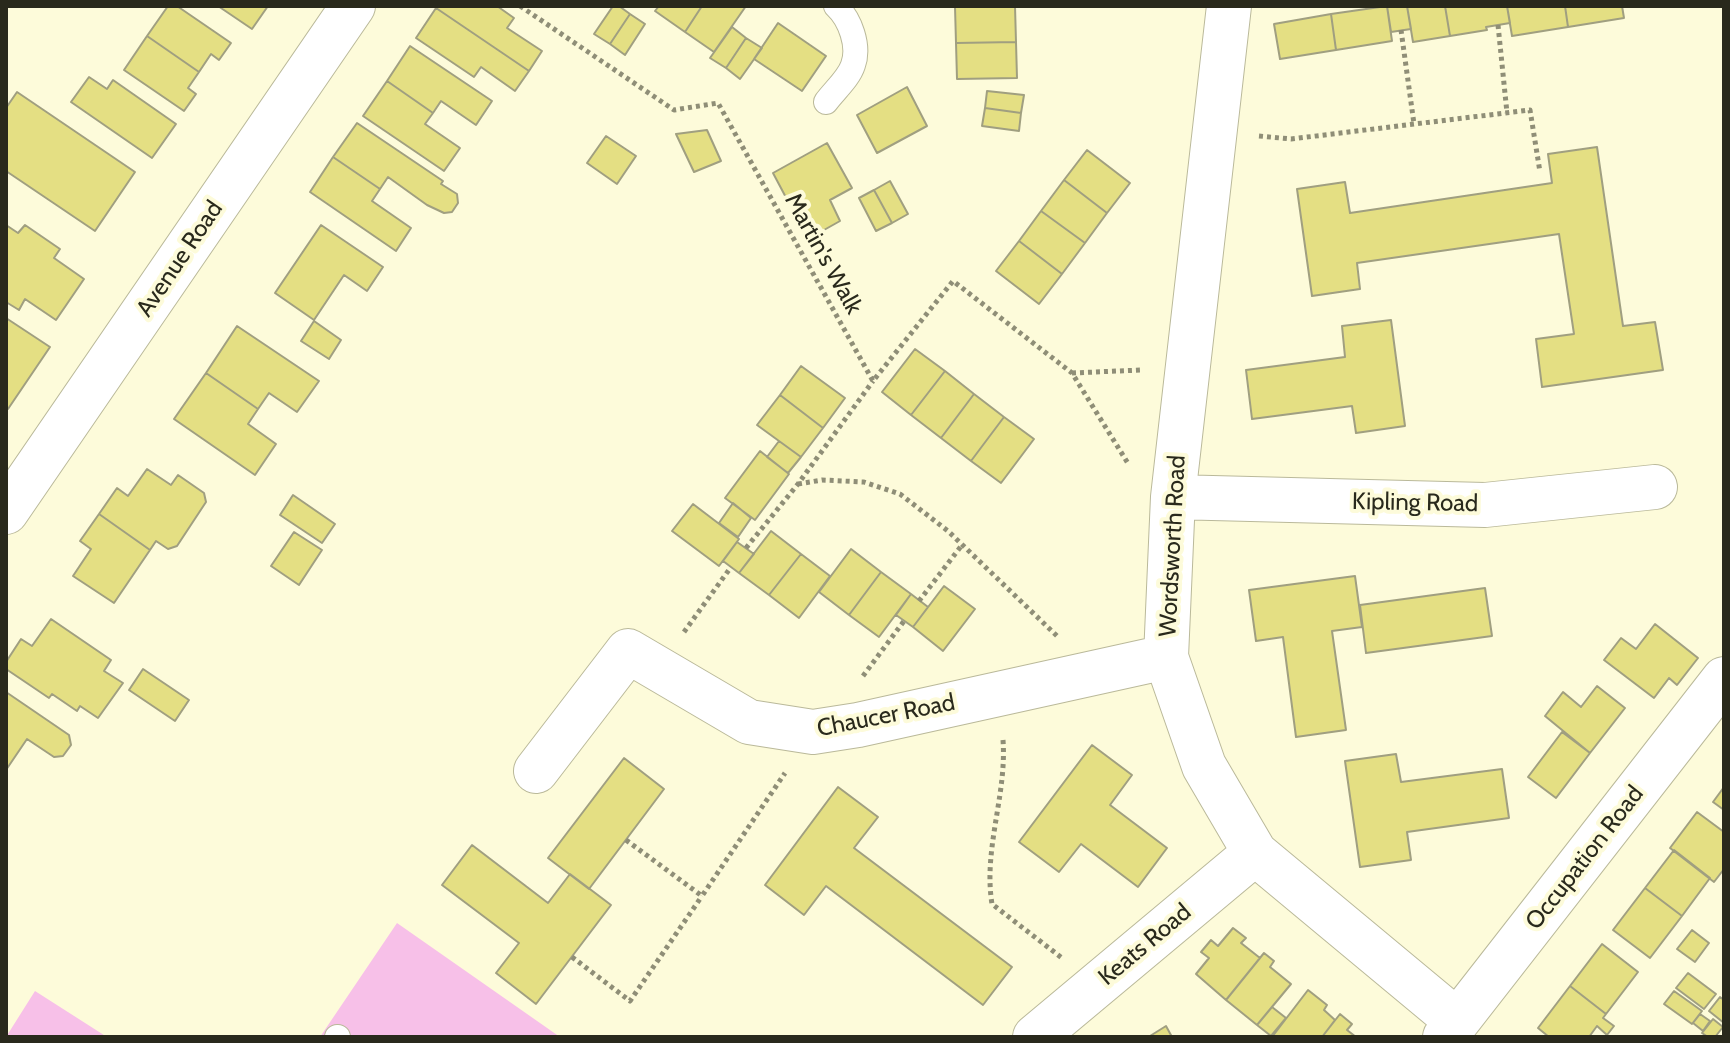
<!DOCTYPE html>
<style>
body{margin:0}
#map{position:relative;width:1730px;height:1043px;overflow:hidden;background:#fdfbda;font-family:Cabin,sans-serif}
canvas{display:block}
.frame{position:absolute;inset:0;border:8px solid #29291c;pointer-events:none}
</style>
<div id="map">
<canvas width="1730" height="1043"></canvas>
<div class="frame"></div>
</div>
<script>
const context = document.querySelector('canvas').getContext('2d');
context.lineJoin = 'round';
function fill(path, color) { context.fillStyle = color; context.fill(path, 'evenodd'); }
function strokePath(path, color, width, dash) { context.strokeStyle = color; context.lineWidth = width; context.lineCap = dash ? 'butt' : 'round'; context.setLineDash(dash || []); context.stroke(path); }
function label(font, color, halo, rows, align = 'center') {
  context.font = font + ' Cabin,sans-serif'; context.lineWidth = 8; context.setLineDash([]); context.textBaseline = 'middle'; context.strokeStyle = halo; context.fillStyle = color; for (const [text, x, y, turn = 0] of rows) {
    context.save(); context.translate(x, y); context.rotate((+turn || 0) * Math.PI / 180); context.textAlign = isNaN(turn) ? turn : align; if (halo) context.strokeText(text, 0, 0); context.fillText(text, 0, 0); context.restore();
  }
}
fill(new Path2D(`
 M397,923L560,1037H320Z
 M35,991L107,1037H6Z`), '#f7c0e8');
const building = new Path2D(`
 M168,6H177L231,43L219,60L211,54L199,72L147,36Z
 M218,6H268L252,29Z
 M437,6H497L514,18L507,28L542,51L529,71L436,8Z
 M613,6H619L630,14L610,44L594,34Z
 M659,6H702L685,32L655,11Z
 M702,6H746L714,52L685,32Z
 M1015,6L1016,42L956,43L955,7Z
 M1387,6H1407L1411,29L1391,32Z
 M1387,6L1392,41L1336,50L1331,14Z
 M1407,6H1445L1450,36L1413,42Z
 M1445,6H1507L1510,23L1486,27L1487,30L1450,36Z
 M1507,6H1565L1568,27L1512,36Z
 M1565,6H1622L1624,18L1568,27Z
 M436,8L529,71L515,91L481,67L474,77L416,38Z
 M630,14L645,24L625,55L610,44Z
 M1331,14L1336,50L1280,59L1274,24Z
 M778,23L826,56L802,91L754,59Z
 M732,27L746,38L726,68L710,58Z
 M147,36L199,72L188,88L196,94L184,111L124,70Z
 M746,38L762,48L740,79L726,68Z
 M1016,42L1017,78L957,79L956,43Z
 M410,46L492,101L476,125L441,101L433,113L387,81Z
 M89,77L107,89L113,80L176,124L152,158L71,102Z
 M387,81L433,113L425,124L460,148L444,171L363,116Z
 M907,87L927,126L877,153L857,115Z
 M987,91L1024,95L1021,113L985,108Z
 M17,92L135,172L95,231L6,171V108Z
 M985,108L1021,113L1019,131L982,126Z
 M357,123L443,181L441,184L457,194L458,203L452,212L444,213L427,205L388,177L380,189L333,157Z
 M707,130L721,161L694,172L676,134Z
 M606,136L636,156L617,184L587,163Z
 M827,143L852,188L830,200L840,221L808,239L773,173Z
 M1597,147L1623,326L1655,322L1663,370L1542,387L1536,339L1574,334L1559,234L1357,263L1360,289L1312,296L1297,189L1345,182L1350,213L1552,183L1548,154Z
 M1087,150L1130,183L1107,213L1064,180Z
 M333,157L380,189L372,201L411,228L396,251L310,192Z
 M1064,180L1107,213L1085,243L1041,211Z
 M890,181L908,214L892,223L874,190Z
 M874,190L892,223L876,231L859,198Z
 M1041,211L1085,243L1062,274L1019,241Z
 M6,225L18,233L25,225L60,249L54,258L84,279L56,320L25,299L19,310L6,302Z
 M321,225L383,267L367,291L344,275L314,320L275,293Z
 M1019,241L1062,274L1039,304L996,271Z
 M6,318L50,347L8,409L6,407Z
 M1391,320L1405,426L1356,433L1352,406L1252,419L1246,370L1345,357L1342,326Z
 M314,321L341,340L329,359L301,341Z
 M237,326L319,381L297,412L269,393L258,409L206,373Z
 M915,349L945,371L911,415L882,392Z
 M801,366L845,398L823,428L780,395Z
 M945,371L974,394L941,438L911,415Z
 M206,373L258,409L248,424L276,444L255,475L174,419Z
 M974,394L1004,417L971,461L941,438Z
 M780,395L823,428L801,457L757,425Z
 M1004,417L1034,439L1001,483L971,461Z
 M779,441L801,457L788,473L767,457Z
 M760,451L789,474L755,520L725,498Z
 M147,469L171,485L178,475L204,493L206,502L177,546L168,549L156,541L150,550L99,514L117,488L128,496Z
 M293,495L335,524L322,543L280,515Z
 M733,503L751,518L738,537L719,523Z
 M693,504L739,539L719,566L672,531Z
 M99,514L150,550L114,603L73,576L91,549L80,541Z
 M771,531L801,554L769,595L739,573Z
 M294,532L322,550L299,585L271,566Z
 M737,542L754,554L739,573L723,561Z
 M851,549L881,572L849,615L819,592Z
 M801,554L830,576L799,618L769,595Z
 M881,572L911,594L879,637L849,615Z
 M1355,576L1362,627L1332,631L1346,730L1296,737L1283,637L1256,641L1249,590Z
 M944,586L975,609L943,651L913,627Z
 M1485,588L1492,636L1366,653L1360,605Z
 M911,594L928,607L913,627L896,615Z
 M51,619L111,660L104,671L123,683L98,718L80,706L77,711L52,694L49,698L6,669V662L21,639L32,646Z
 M1655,624L1698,658L1677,685L1669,678L1654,698L1604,660L1621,638L1636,649Z
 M143,669L189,700L175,721L129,690Z
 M1597,686L1625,708L1590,753L1545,716L1563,692L1581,707Z
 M6,692L69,735L71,745L63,756L54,757L27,739L6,770Z
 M1562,732L1590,753L1556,798L1528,777Z
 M1092,745L1132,775L1110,805L1167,848L1138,887L1081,844L1059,872L1019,842Z
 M1396,754L1401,782L1502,769L1509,818L1407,832L1411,860L1360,867L1345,761Z
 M624,758L664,789L589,889L548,858Z
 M838,787L878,817L854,848L1012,967L983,1005L826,886L804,915L765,885Z
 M1724,787V810L1713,802Z
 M1697,812L1724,832V869L1714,882L1670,848Z
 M472,845L548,903L570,874L611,905L536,1004L496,973L519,943L442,885Z
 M1674,850L1710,878L1682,916L1645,888Z
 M1645,888L1682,916L1650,958L1613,930Z
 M1233,928L1246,938L1241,943L1260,958L1226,1000L1196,974L1209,958L1201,952L1211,940L1218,946Z
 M1692,930L1709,943L1695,962L1677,949Z
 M1602,944L1638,972L1606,1014L1570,986Z
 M1264,953L1274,961L1270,967L1291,984L1257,1025L1226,1000Z
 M1688,973L1716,994L1704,1009L1676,988Z
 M1570,986L1606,1014L1603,1018L1614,1026L1607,1035L1597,1026L1589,1037H1549L1538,1028Z
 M1308,990L1327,1005L1324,1010L1335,1020L1322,1037H1272Z
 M1674,991L1702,1011L1692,1024L1664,1004Z
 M1720,997L1724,1000V1023L1709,1011Z
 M1272,1007L1286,1018L1271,1036L1257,1025Z
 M1340,1014L1352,1024L1347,1030L1356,1037H1322Z
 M1700,1014L1710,1021L1703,1031L1693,1023Z
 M1713,1019L1723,1027L1715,1037H1708L1702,1033Z
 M1166,1026L1172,1037H1150V1036Z`);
fill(building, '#e4df83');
strokePath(building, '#a09f80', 2);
const service = new Path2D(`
 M826,102C834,91 849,78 853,65C860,46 850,19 836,6
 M337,1037H338`);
const minor = new Path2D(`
 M1229,6L1173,497L1166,657L1204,766L1255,853L1457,1021
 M1173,497L1485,505L1655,487
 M6,512L353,6
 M536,771L628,651L749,722L813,732L858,725L1166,657
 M1035,1037L1255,853
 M1445,1037L1724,679`);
strokePath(service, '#bab99a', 26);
strokePath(minor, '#bab99a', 46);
strokePath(new Path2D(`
 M520,6L674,110L718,103L873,381L953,281L1072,373L1129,465
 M1498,25L1507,113
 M1401,30L1414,124
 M1259,136L1291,139L1530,110L1540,172
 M1072,373L1141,370
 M798,484L822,480L864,482L900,494L948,531L1057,636
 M746,548L798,484L873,381
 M919,601L962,545
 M684,632L731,567
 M863,676L904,621
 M1003,740C1007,795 983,849 992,904L1062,958
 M626,840L702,896L785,773
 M572,957L630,1001L702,896`), '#8f8e77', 5, [4, 4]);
strokePath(service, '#fff', 24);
strokePath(minor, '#fff', 44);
label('24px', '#29291c', '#fdfbda', [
 ["Martin's Walk",823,254,61],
 ["Avenue Road",180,259,-56],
 ["Kipling Road",1415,503,1],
 ["Wordsworth Road",1173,546,-87],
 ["Chaucer Road",886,716,-11],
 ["Occupation Road",1585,858,-52],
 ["Keats Road",1145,945,-40]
]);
</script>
